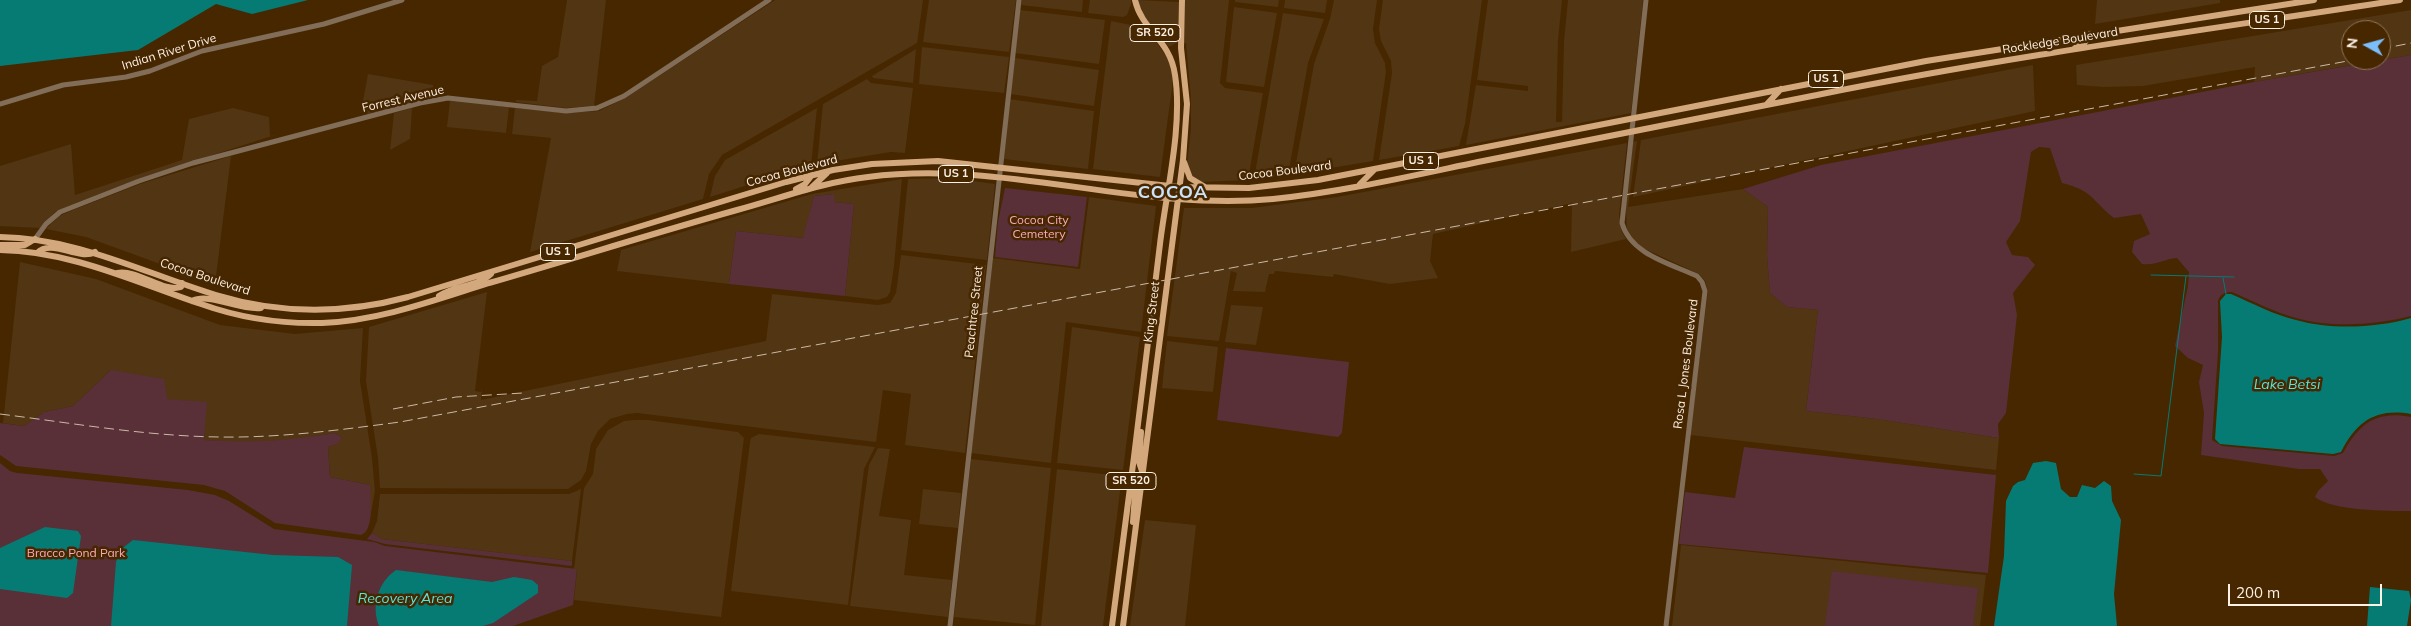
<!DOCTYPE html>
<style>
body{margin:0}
#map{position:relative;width:2411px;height:626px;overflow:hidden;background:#462700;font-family:Mulish,sans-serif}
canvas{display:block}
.north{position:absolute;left:2341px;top:20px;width:50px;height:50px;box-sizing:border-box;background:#462700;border:1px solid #8f775b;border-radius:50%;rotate:277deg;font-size:14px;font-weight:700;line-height:20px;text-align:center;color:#fdf0e4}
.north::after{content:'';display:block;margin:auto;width:18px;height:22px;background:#7cbef9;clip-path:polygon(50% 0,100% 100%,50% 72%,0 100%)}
.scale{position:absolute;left:2228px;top:584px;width:154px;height:22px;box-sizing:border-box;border:2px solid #fdf0e4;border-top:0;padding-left:6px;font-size:15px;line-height:18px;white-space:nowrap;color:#fdf0e4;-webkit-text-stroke:4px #462700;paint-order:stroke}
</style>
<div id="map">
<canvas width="2411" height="626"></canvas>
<div class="north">N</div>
<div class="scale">200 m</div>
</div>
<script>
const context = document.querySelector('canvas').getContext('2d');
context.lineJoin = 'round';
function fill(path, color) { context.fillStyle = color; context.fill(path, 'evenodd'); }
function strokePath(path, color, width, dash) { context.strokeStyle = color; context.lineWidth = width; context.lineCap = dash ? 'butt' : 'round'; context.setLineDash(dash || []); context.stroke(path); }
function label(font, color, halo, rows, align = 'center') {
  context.font = font + ' Mulish,sans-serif'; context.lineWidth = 5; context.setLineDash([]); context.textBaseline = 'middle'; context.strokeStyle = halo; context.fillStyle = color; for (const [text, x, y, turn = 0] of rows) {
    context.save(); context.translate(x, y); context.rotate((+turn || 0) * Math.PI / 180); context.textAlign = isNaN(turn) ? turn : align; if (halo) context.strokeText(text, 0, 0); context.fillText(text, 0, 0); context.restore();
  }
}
fill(new Path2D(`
 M567,0H606L594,106L566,108L516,102V100L537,101L542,66L558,57Z
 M775,0H923L917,43L722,155L709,174L703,199L530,252L551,138L512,134L515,108L566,113L599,111L625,98Z
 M929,0H1016L1009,52L923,42Z
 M1022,0H1083L1082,12L1021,5Z
 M1090,0H1131V4L1127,15L1123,17L1088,13Z
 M1138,0L1179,2L1178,42L1169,47L1143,15Z
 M1185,0H1229L1220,83L1225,88L1263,93L1248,180L1200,182L1192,177L1187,163L1191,129V99L1186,43H1184Z
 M1235,0H1279L1278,7L1235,2Z
 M1285,0H1327L1325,13L1284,8Z
 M1334,0H1377L1373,29L1375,43L1385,63L1386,72L1373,161L1294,174L1314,64L1330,19Z
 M1383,0H1482L1465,124L1459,146L1379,160L1392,73L1391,61L1381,41L1379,29Z
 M1488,0H1562L1558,40L1556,122H1562L1564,41L1568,0H1643L1631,113L1466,145L1476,85L1528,91V86L1477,80Z
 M2097,0H2220V3L2095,24Z
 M1234,7L1277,13L1264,87L1226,82Z
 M1020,10L1105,20L1099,64L1015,53Z
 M2411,10V55L2381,60V30H2351V60H2380L2254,82L2255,67L2143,86L2103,87L2077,85L2076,65Z
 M1283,13L1324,19L1308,63L1288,175L1254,179Z
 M1111,21L1146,28L1169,60L1173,80L1160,177L1093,169Z
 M922,47L1009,57L1004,93L919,84Z
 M916,49L913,83L873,78L872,76Z
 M1015,58L1099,70L1094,106L1010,94Z
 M2033,65L2035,111L1633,197L1641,140Z
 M368,74L433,85L432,98L368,114L361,112Z
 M867,79L871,83L913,88L905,153L891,152L817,164L823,104Z
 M1009,99L1094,111L1088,169L1004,159Z
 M450,100L509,107L506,133L447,127Z
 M233,108L269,117L270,136L278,134L138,179L71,205L55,212L40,228L0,226V166L71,144L75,195L182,160L189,119Z
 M412,108L410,139L390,150L394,113Z
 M817,108L811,165L710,197L715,176L725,160Z
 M1637,141L1628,207L1743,189L1768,207L1767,256L1770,293L1787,307L1818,310L1806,411L1877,419L1999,438L1996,470L1690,435L1708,291L1705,281L1699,274L1645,249L1633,241L1627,231L1626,208L1633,142Z
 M1627,143L1619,215L1622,232L1626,239L1571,252L1572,203L1433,234L1430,261L1438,278L1390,284L1334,274L1333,277L1275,271L1274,274H1269L1265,292L1233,291L1237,273L1231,271L1219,341L1167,336L1184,208H1252L1337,197Z
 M231,156L215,284L86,237L46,229L59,216L73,210L140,184Z
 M952,178L995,184L987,260L901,250L908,179Z
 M902,179L894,266L890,292L887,297L878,300L845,296L854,204L834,202V194L814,196L804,238L736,231L729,284L617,271L621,250L812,194Z
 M1089,197L1156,206L1141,332L1066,322L1051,463L971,453L993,258L1080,269Z
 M901,255L986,265L965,453L905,445L911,394L883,390L876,442L637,413L627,414L610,419L598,431L591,444L586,471L581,480L568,489L380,488L378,458L366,381L369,327L487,292L475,391L481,392L482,388L481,400L766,341L772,294L878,305L890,303L896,293Z
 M20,262L96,279L220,325L295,334L363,328L360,381L372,458L375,491L369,524L370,485L330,477L328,447L338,443L342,437L334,433L300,439L246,443L204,440L167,399L111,370L73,406L44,412L24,426L3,423Z
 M1231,305L1263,307L1256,345L1225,342Z
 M1072,327L1140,337L1123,470L1057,463Z
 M1167,341L1218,347L1213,392L1162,388Z
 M634,420H648L738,432L744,438L721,617L574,600L577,570L574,569L584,488L593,474L596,449L608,430L624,421Z
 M759,434L875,447L864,469L848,605L731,591L750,442L751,438Z
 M878,448L890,449L879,516L911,520L904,575L952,580L948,617L850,606L869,465Z
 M971,459L1051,468L1035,625L954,617Z
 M1057,469L1122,476L1103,626H1041Z
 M581,489L572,561L382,539L372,533L377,521L380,494H569Z
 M923,489L961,493L958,528L919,524Z
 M1145,520L1196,525L1185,626H1130Z
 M1681,545L1986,575L1980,626H1672Z`), '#523513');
fill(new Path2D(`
 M2411,55V316C2376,325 2331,328 2296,318C2274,312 2253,301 2232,292C2225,292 2220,294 2218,301V352L2212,440L2222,446L2334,456L2343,453C2359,424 2376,410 2411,417V511C2387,511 2332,511 2315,497L2318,491L2328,481L2320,469H2299L2201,455L2204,413L2199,382L2203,365L2188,358L2175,346L2188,286L2189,272L2177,258C2164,259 2155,266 2142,264L2132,252L2134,241L2150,234L2141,214L2114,218C2091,200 2094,191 2062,183L2050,148L2039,147L2031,152L2020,221L2006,242L2012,255L2028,257L2035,265L2013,293L2017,315L2006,413L1998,424L1999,438L1877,419L1806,411L1818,310L1787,307L1770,293L1767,256L1768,207L1743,189L1821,165L2254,82Z
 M1005,188L1087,197L1078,267L995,257L998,222Z
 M834,194V202L854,204L845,296L729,284L736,231L803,238L814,196Z
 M1226,348L1349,362L1342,433L1338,437L1217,420Z
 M111,370L164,379L167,399L207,402L204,440C249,443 290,441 334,433L342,437L339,443L328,447L330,477L370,485C370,498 375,530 361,535L275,523L225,491L204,485L16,466L0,455V423L24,426L44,412L73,406Z
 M1744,447L1996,475L1988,573L1679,544L1685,492L1735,498Z
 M0,463L10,471L17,473L188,490L215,495L229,501L274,529L374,542L385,546L577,569L573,605L513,626H0Z
 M372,533L382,539L572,561V566L385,544L367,539Z
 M1832,571L1978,588L1973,626H1825Z`), '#592f38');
fill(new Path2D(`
 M0,0H308L252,14L216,4L138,50L0,66Z
 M2226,294H2231C2252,303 2274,315 2296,320C2331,330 2376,328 2411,318V414C2376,408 2357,421 2341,452L2333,454L2220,444L2215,439L2222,337L2220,301Z
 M2046,461L2056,463L2061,489L2070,497H2077L2082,485L2095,488L2104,481L2111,486L2112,501L2121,520L2114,594L2117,626H1994L2004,556L2006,501L2013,486L2018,482L2025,480L2033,463Z
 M45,527L78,531L81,536L73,593L67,598L0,589V548Z
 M133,540L273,555L338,557L352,565L347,626H111L116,562L120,550Z
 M396,570L492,582L514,577L532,580L538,585V593L493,623L483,626H379C371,606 378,582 396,570Z
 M2370,587L2409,591L2411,600L2407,626H2367Z`), '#067b74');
strokePath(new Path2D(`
 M2151,275L2234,277
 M2223,278L2226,294
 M2134,474L2161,476L2186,276`), '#067b74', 1);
strokePath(new Path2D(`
 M1646,0L1622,223C1630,254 1671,264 1697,276L1702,282L1705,291L1666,626
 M0,104L63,85L126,77L150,71L202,51L324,24L402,0
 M35,239L46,224L60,212L139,181L193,163L420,103L448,98L566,111L597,108L624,96L769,0
 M950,626L1019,0`), '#816d58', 5);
strokePath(new Path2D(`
 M2075,48L2085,42L2090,34
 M1767,104L1781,89
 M1184,162L1190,178L1205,187
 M1360,184L1375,169
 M812,187L827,173
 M796,189L805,184L812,175
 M0,237C77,238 144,273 216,295C279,314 345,314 408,297L786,182L833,170L872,164L938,161L1179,187L1249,188L1318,180L1926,61L2314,0
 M0,245H25L35,239
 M0,250C71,251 135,282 201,304C240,318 281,324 322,323C379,321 435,300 489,283C572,259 654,233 737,210C781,198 823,182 868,177C1003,159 1137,212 1273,199C1342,192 1411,176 1478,162C1591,139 1704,117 1817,95C2010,56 2205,30 2400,0
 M37,253C52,238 78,261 95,252
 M117,273C138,269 163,293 181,287L182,283
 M439,296C454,285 478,287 491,274
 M192,301C210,292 240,311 261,308
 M1141,432L1139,462L1143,474
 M1131,474L1136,480L1133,522
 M1112,626C1129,499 1145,371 1160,244C1166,193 1183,126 1175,75C1170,39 1142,31 1135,0
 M1123,626L1183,160L1187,104L1181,48L1182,0`), '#d3a87d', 6);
strokePath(new Path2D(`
 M2381,49L2411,43
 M393,409L456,397L523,393
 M0,414C72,423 145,436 219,437C279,438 340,430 400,422L2353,60`), '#ccbaa7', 1, [10, 5]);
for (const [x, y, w] of [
 [2267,20,35],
 [1155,33,50],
 [1826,79,35],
 [1421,161,35],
 [956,174,35],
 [558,252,35],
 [1131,481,50]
]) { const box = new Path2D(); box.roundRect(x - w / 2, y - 8.5, w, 17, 4); context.fillStyle = '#462700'; context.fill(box); strokePath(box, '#fdf0e4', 1); }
label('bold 11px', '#fdf0e4', null, [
 ["US 1",2267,20],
 ["SR 520",1155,33],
 ["US 1",1826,79],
 ["US 1",1421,161],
 ["US 1",956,174],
 ["US 1",558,252],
 ["SR 520",1131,481]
]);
label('12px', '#fdf0e4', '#462700', [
 ["Rockledge Boulevard",2060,41,-9],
 ["Indian River Drive",169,52,-17],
 ["Forrest Avenue",403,99,-13],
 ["Cocoa Boulevard",792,171,-15],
 ["Cocoa Boulevard",1285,171,-7],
 ["Cocoa Boulevard",205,277,18],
 ["Peachtree Street",974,312,-84],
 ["King Street",1152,312,-83],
 ["Rosa L Jones Boulevard",1686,364,-83]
]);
label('12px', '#fbaab9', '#462700', [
 ["Cocoa City",1039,220],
 ["Cemetery",1039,234],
 ["Bracco Pond Park",76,553]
]);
label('italic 14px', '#5ae5d9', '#462700', [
 ["Lake Betsi",2287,385],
 ["Recovery Area",405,599]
]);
context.letterSpacing = '1px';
label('bold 18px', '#cbe2f9', '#462700', [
 ["COCOA",1173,193]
]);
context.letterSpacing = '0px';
</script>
